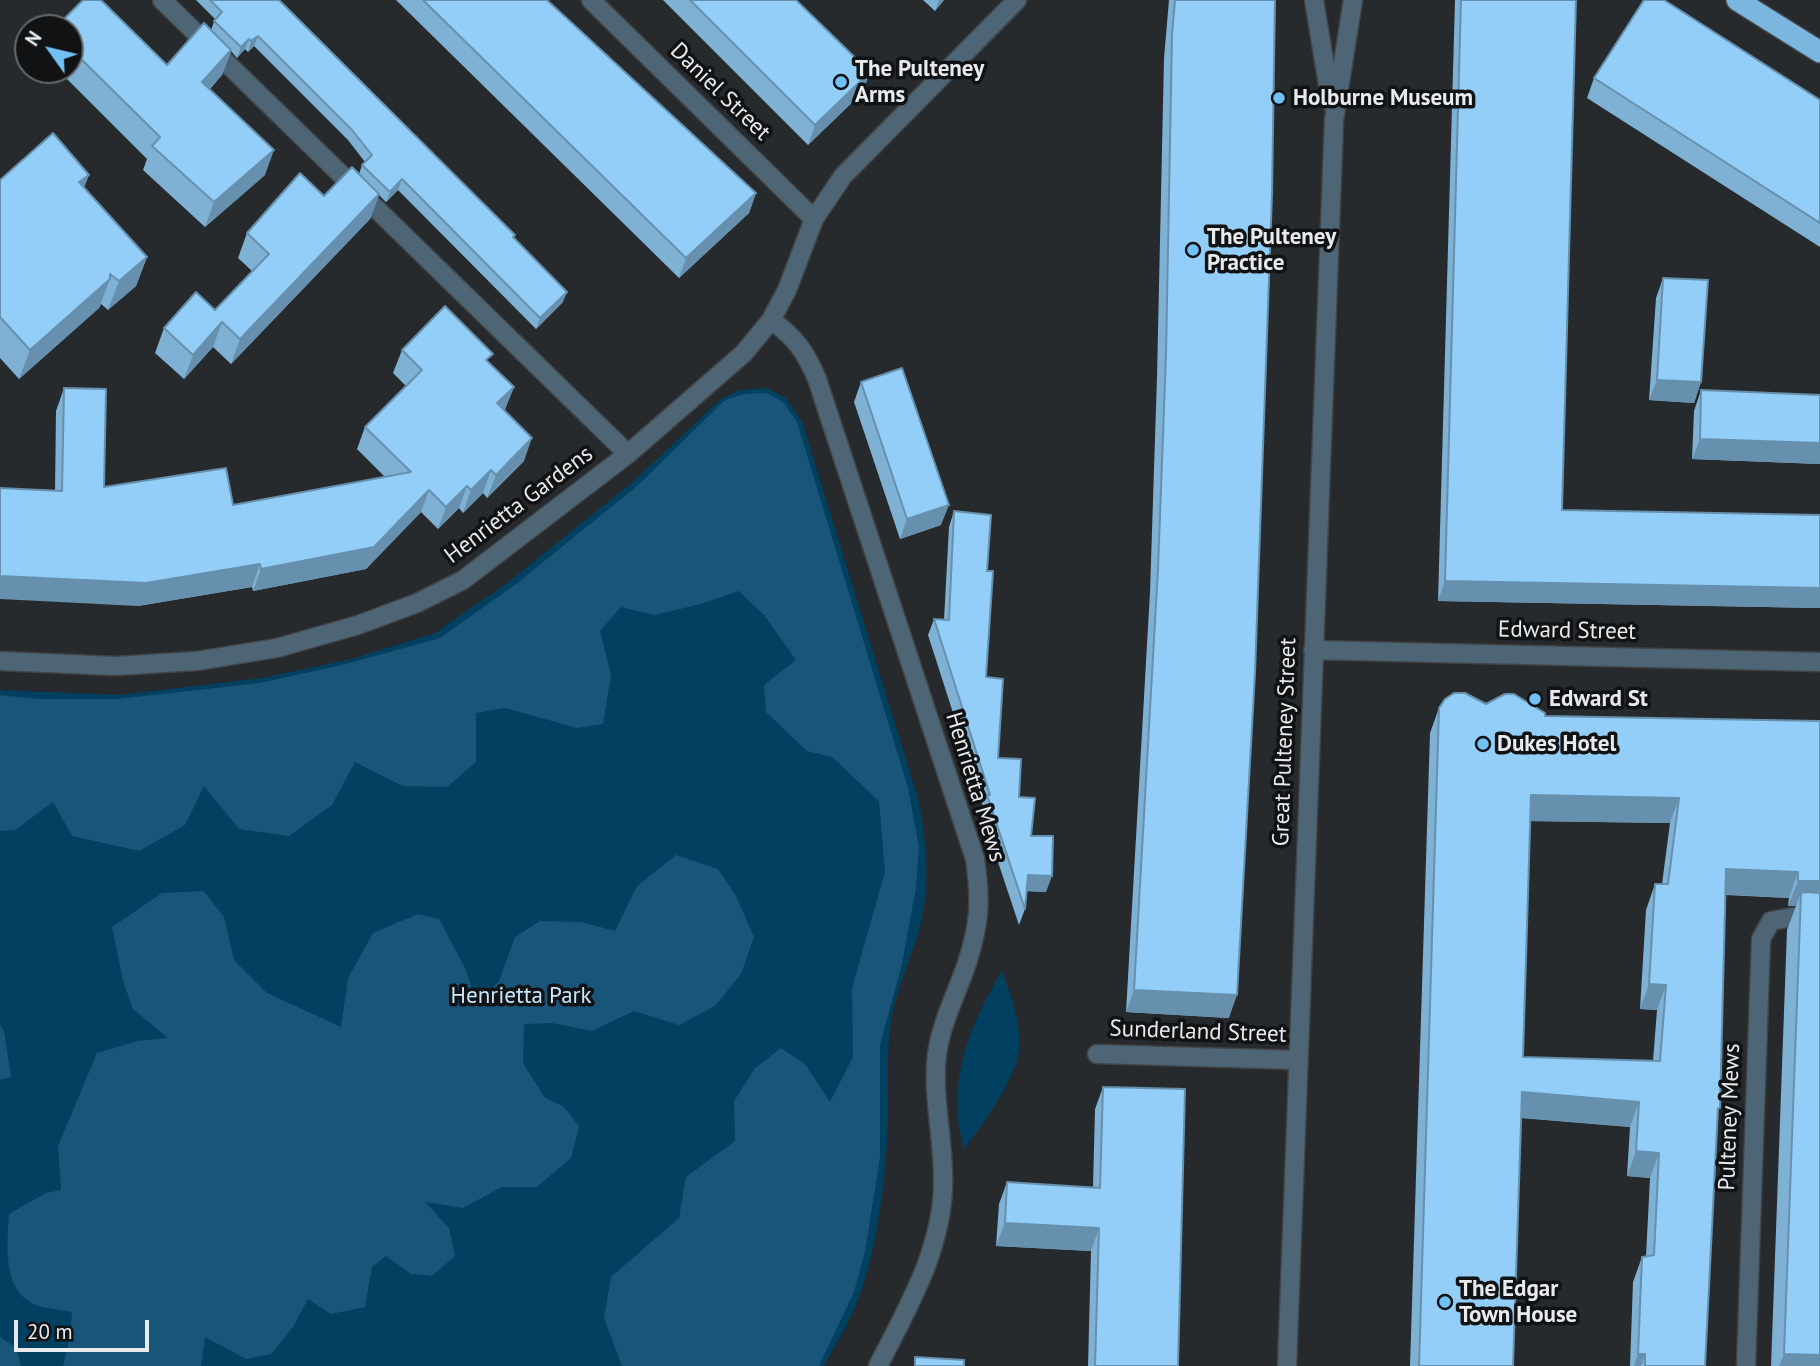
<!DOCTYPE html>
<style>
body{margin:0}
#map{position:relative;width:1820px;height:1366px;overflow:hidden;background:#262a2d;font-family:"PT Sans",sans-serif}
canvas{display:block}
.north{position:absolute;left:14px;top:14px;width:70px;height:70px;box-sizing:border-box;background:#101214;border:2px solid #66696b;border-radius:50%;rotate:304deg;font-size:19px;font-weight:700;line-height:28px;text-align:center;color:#e8ebed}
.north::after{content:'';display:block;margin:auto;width:24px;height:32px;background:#72c1f5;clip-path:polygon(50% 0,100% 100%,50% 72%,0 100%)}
.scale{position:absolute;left:14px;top:1320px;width:135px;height:32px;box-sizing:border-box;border:4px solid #e8ebed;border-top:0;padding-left:9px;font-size:21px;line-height:24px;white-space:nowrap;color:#e8ebed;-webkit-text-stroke:5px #101214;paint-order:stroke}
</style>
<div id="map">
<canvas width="1820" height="1366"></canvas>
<div class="north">N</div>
<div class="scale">20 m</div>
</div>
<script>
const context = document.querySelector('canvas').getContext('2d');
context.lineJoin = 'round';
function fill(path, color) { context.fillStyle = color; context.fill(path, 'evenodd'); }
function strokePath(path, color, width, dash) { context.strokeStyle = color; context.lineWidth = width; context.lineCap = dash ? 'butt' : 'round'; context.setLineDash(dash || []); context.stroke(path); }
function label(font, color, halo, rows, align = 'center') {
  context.font = font + ' "PT Sans",sans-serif'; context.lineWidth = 7; context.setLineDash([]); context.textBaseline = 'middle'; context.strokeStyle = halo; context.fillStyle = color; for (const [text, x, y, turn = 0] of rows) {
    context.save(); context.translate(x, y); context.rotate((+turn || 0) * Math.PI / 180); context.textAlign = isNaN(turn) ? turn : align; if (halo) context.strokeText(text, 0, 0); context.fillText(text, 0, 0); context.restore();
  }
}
fill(new Path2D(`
 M767,388L786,398L802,422L919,802C927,847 931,889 918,934C909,963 896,991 891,1020C886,1054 889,1088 888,1122C886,1177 877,1254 856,1305C847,1326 835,1346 824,1366H0V690L119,695L262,678L351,659L435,633L507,583L634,481L721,399L740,390Z
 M1002,971C1011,995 1022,1025 1019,1050C1016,1079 981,1127 964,1149C961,1135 957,1120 957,1106C957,1056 977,1013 1002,971Z`), '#014060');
fill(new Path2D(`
 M767,393L783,402L797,422L908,788L919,847L916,887L902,964L880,1045V1157L865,1252L854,1292L819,1366H622L604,1318L611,1277L679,1218L686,1177L735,1141L734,1101L755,1068L781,1048L805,1064L830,1102L853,1057L852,988L885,872L879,801L832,757L807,751L766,712L764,685L796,660L764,615L739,591L701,604L654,615L621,607L600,631L611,675L603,724L577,728L505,708L476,713V762L447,787L403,786L355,762L332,805L289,836L239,829L204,786L185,825L139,851L72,836L53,802L15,830L0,831V695L39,699H117L260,683L346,664L440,638L516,584L637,486L725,400L744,394Z
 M676,855L718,869L736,896L754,937L741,974L715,1006L679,1025L634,1011L592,1031L552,1023L524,1024L523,1063L545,1098L563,1106L579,1126L571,1158L537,1187H502L463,1208L425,1202L449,1228L455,1256L432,1276L411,1274L386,1256L372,1267L365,1307L331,1314L308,1299L293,1327L271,1354L246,1359L205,1337L201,1366H63L70,1337L72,1312C60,1309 45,1309 34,1304C2,1290 7,1243 9,1214L46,1193L61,1190L58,1146L97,1053L137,1041L168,1038L133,1009L123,981L112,927L162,893L204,891L224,917L234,960L267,993L341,1027L348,978L373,933L418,914L439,919L465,968L477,1003L499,981L515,937L540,921L581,922L615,931L637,886Z
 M0,1025L4,1031L11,1077L0,1080Z
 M0,1337L16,1347L21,1366H0Z`), '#195579');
const street = new Path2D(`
 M162,0L628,454
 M591,0L814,219
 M1314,0L1331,103
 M771,320C796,338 805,351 817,379L975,859C981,900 980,923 967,963C957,993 941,1023 937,1054C932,1095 943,1136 943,1177C945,1245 908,1307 878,1366
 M1313,650L1820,662
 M0,661L115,666L197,661L277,648L358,625L417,603L463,580L628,454L744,353L771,320L787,290L814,219L843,176L1017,0
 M1097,1054L1297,1060
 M1287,1366L1334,120L1353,0
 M1746,1366L1761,939L1771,921L1793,917L1820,918`);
const highway = new Path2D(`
 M1737,0L1820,52`);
strokePath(street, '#414548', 21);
strokePath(highway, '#414548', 24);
strokePath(street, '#4e6575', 18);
strokePath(highway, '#7bb6de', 21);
fill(new Path2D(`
 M196,0H279L514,238L563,302L536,329L398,190L386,202L379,195L370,219L231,364L213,347L184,379L155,353L164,328L215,310L252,271L238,258L247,233L324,196L359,174L362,165L365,162L348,140L254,46L248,52L245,49L237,58L231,51L222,75L210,89L265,175L205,227L143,170L147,159L58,70H70V28L167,65L211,30L215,19Z
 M396,0H547L756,193L749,213L679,278Z
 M663,0H796L863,92L808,145Z
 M923,0H944L935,11Z
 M1169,0H1275L1229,1018L1126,1012L1150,592L1157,377L1164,58Z
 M1455,0H1576L1562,510L1820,515V608L1438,601Z
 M1594,78L1820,100V247L1587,98Z
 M0,180L84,187L147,257L136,286L108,310L101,304L99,308L19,379L0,358Z
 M1663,278L1701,382L1694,403L1649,400L1656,298Z
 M402,350L489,363L514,387L504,410L524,461L487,498L483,493L463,513L459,508L438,529L421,512L366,569L253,591L252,587L138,606L55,491L56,411L64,388L104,487L233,505L385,477L357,449L365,427L406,386L393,373Z
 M861,382L941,525L900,539L854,402Z
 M1701,390L1820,395V464L1692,459L1694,411Z
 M954,511L987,571L986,677L998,758L1019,797L1031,836L1046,892L1027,891L1025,909L1019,925L981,811L983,806L928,635L934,619L944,620L949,527Z
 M1486,704L1545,716L1820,721V1366H1771L1787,930L1796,906H1788L1789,898L1726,895L1717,1115L1705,1366H1630L1633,1282L1642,1257L1646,1256L1650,1178L1627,1176L1630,1127L1521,1118L1513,1366H1410L1430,733L1439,708ZM1530,821L1670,823L1662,884H1655L1646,910L1640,1009L1657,1010L1653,1061L1523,1057Z
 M1103,1087L1178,1366H1088L1091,1251L996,1246L999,1204L1007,1182L1093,1187L1095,1109Z`), '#7eb1d4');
fill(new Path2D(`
 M939,0H944L935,11Z
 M258,36L254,46L248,52L251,41Z
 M249,39L245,49L237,58L241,47Z
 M231,50L222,75L193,106L202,82Z
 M870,72L863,92L808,145L815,125Z
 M274,150L265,175L205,227L214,202Z
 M89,175L78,204L79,182Z
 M402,179L398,190L386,202L390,192Z
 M756,193L749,213L679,278L686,258Z
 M379,194L370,219L231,364L240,339Z
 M147,257L136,286L108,310L119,281Z
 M110,279L99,308L19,379L30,350Z
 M567,292L563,302L536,329L540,318Z
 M222,322L213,347L184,379L193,355Z
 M1657,380L1701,382L1694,403L1649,400Z
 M514,387L505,410L489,426L497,403Z
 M532,438L524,461L487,498L496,475Z
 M1700,439L1820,443V464L1692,459Z
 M491,470L483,493L463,513L471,490Z
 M467,486L459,508L438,529L446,507Z
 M429,490L421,512L366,569L253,591L261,569Z
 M949,505L941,525L900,539L907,519Z
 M260,564L252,587L138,606L0,599V576Z
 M1445,581L1820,588V608L1438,601Z
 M1531,795L1679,798L1670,823L1522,821Z
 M1726,869L1798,872L1789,898L1717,894Z
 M1028,875L1052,876L1046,892L1022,891Z
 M1798,881H1820V907L1801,893L1796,906H1788Z
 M1649,984L1666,985L1657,1010L1640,1009Z
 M1134,990L1237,995L1229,1018L1126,1012Z
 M1522,1092L1639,1102L1630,1127L1513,1117Z
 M1636,1151L1659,1153L1650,1178L1627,1176Z
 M1005,1223L1099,1228L1091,1251L996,1246Z
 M1638,1354H1645L1641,1366H1634Z
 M1784,1354L1820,1355V1366H1779Z`), '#6690ad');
const building = new Path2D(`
 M83,0H101L167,65L204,23L231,50L202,82L274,150L214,202L152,146L160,137L70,48V28H55Z
 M210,0H279L515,235L513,237L567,292L540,318L402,179L390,192L362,165L372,155L352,130L258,36L251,41L249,39L241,47L214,21L222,12Z
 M423,0H547L756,193L686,258Z
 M690,0H796L870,72L815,125Z
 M1175,0H1275L1272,194L1255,673L1237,995L1134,990L1158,569L1166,355L1172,35Z
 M1461,0H1576L1562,510L1820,515V588L1445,581Z
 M1644,0H1664L1820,100V223L1594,78Z
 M53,133L89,175L79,182L147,257L119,281L110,274V279L30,350L0,317V180Z
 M352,167L379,194L240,339L222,322L193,355L164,328L196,292L215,310L269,254L247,233L300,173L324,196Z
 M1663,278L1708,280L1701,382L1657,380Z
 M445,306L493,354L486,360L514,387L497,403L532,438L496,475L491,470L471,490L467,486L446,507L429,490L374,547L261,569L260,564L146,583L0,576V488L62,491L64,388L106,389L104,487L226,468L233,505L411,472L365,427L422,370L402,350Z
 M902,368L949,505L907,519L861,382Z
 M1701,390L1820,395V443L1700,439Z
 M954,511L991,515L987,571H993L986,677L1003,679L998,758L1021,759L1019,797L1035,798L1031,836H1053L1052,876L1028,875L1025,909L987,795H990L934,619L949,620Z
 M1454,693H1465L1486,704L1505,694H1514L1545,713V716L1820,721V881H1798V872L1726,869L1720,1108H1718L1705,1366H1645V1354H1638L1642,1257L1654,1255L1659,1153L1636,1151L1639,1102L1522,1092L1513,1366H1419L1439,708L1445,699ZM1531,795L1679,798L1668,884H1655L1649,984L1666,985L1660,1061L1523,1057Z
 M1807,892L1820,893V1355L1784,1354L1801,893Z
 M1103,1087L1185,1089L1178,1366H1095L1099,1228L1005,1223L1007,1182L1100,1188Z
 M915,1357L964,1360V1366H915Z`);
fill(building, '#92cef7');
strokePath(building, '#6690ad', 2);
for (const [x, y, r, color] of [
 [841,82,7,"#72c1f5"],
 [1279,98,7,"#72c1f5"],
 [1193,250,7,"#72c1f5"],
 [1535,699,7,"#72c1f5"],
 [1483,744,7,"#72c1f5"],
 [1445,1302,7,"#72c1f5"]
]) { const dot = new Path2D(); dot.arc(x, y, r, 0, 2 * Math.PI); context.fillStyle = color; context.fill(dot); strokePath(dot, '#101214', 2.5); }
label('bold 23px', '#e8ebed', '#101214', [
 ["The Pulteney",855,69],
 ["Arms",855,95],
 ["Holburne Museum",1293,98],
 ["The Pulteney",1207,237],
 ["Practice",1207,263],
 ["Edward St",1549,699],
 ["Dukes Hotel",1497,744],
 ["The Edgar",1459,1289],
 ["Town House",1459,1315]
], 'left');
label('23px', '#e8ebed', '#101214', [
 ["Daniel Street",720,92,44],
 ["Henrietta Gardens",519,505,-37],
 ["Edward Street",1567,631,1],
 ["Great Pulteney Street",1285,742,-88],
 ["Henrietta Mews",975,787,73],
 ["Sunderland Street",1198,1032,2],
 ["Pulteney Mews",1730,1117,-88]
]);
label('23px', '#c7e6fd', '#101214', [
 ["Henrietta Park",521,996]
]);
</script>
